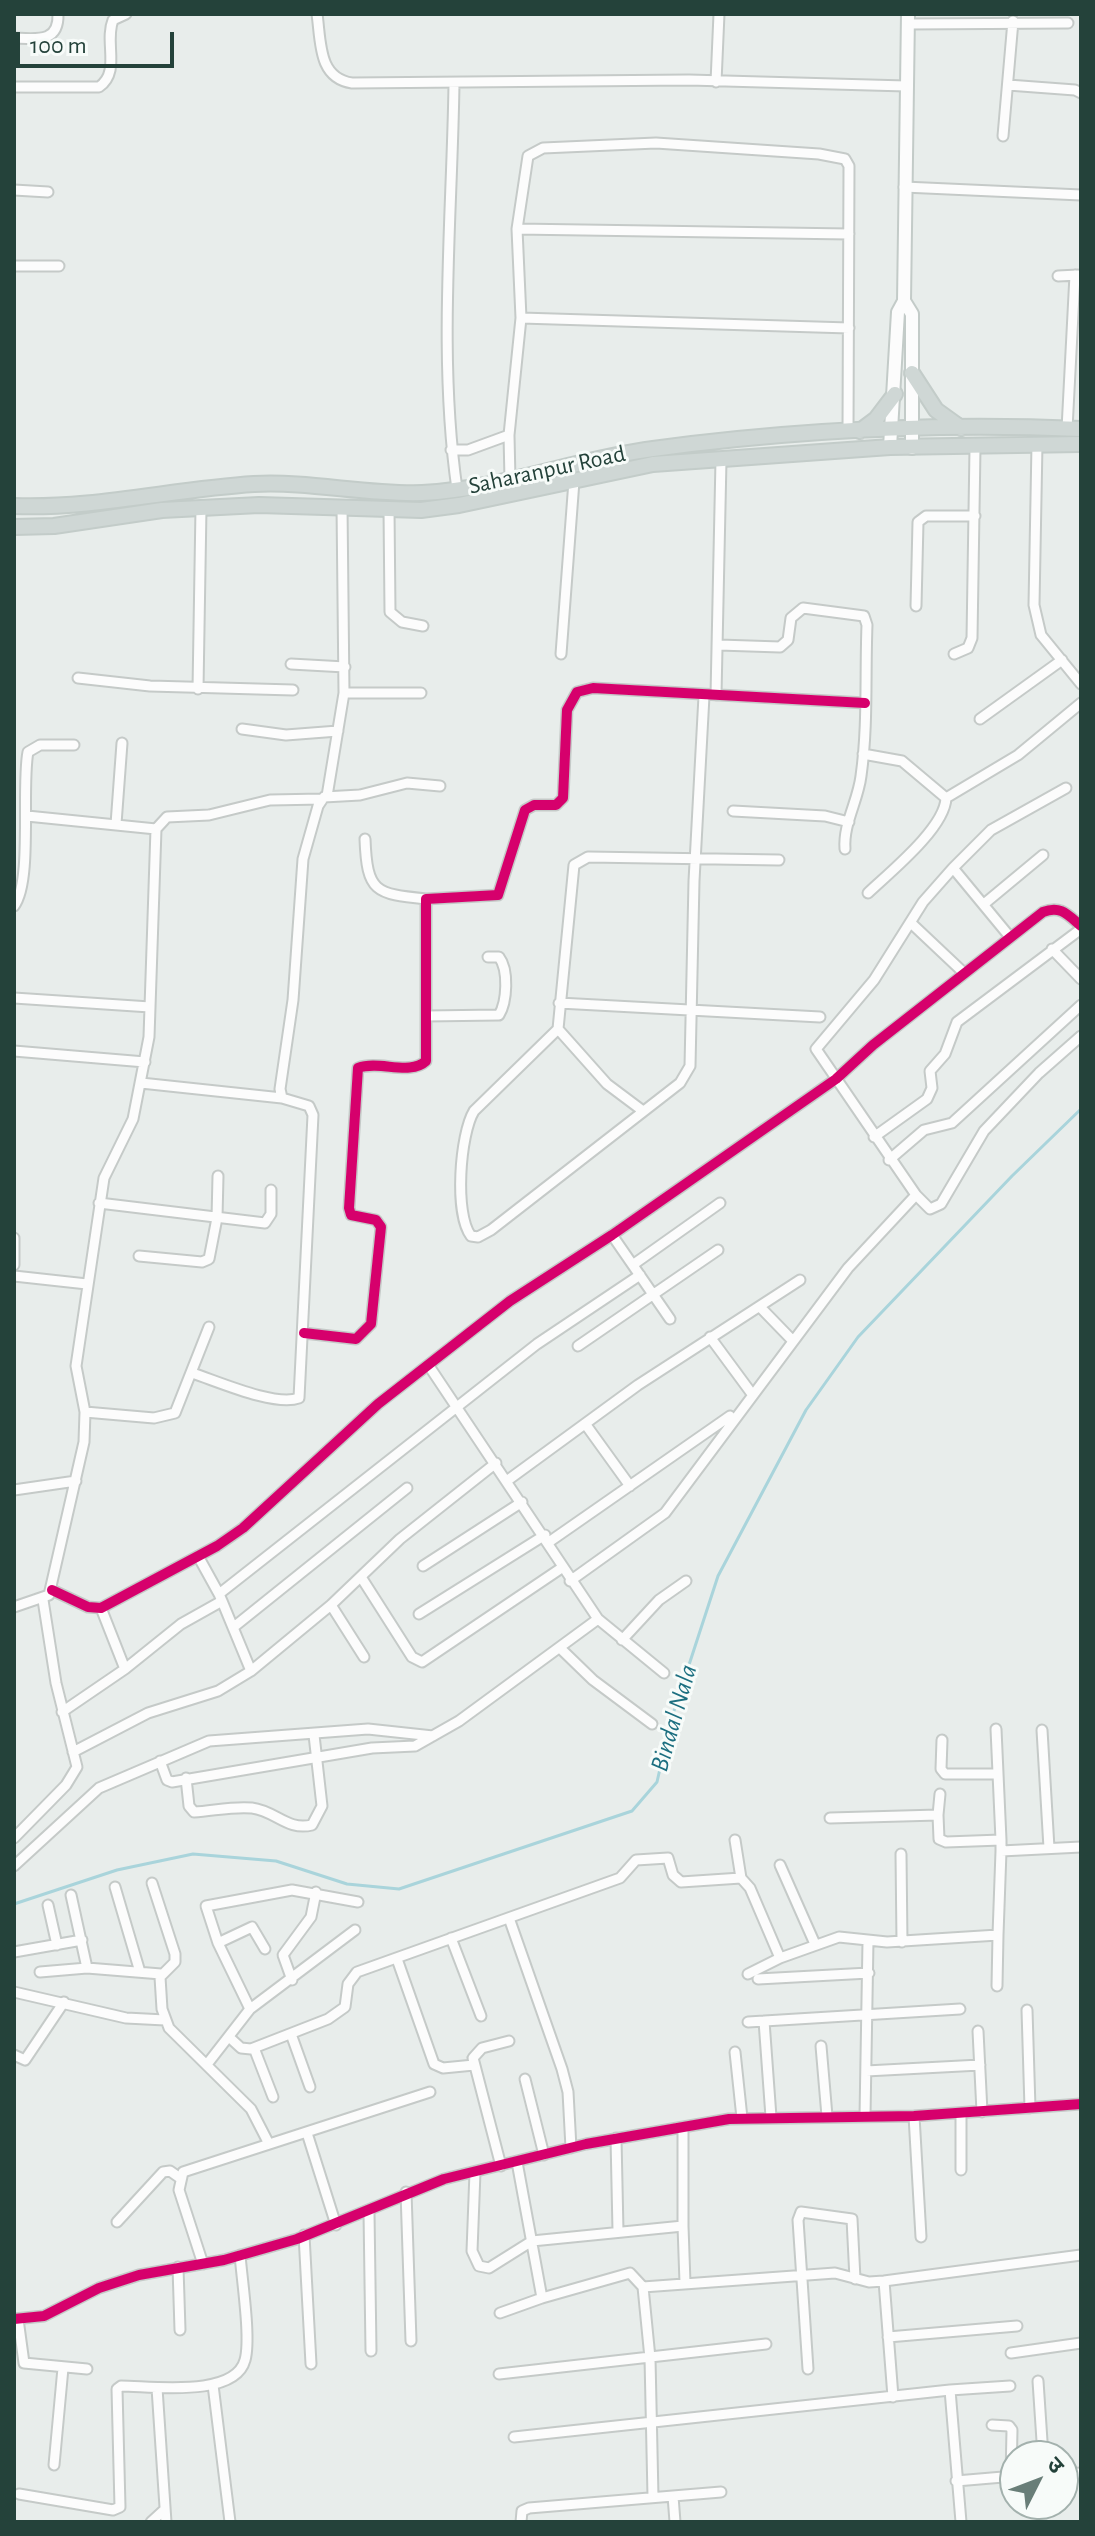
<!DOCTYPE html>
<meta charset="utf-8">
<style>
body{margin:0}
#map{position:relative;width:1095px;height:2536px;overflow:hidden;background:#e8edeb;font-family:"Alegreya Sans","Noto Sans Devanagari",sans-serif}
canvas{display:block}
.frame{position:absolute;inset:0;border:16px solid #24423a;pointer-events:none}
.north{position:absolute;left:999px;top:2440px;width:80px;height:80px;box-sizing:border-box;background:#f7fbf9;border:2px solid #a3b1ad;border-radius:50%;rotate:48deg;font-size:22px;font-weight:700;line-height:32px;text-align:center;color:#24423a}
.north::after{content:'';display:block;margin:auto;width:28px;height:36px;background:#697e78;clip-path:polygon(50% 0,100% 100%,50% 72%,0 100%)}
.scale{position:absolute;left:16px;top:32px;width:158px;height:36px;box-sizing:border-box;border:4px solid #24423a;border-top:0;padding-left:10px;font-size:24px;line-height:28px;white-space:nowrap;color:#24423a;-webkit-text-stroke:6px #f7fbf9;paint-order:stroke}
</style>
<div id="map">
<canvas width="1095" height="2536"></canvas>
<div class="frame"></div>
<div class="north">उ</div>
<div class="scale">100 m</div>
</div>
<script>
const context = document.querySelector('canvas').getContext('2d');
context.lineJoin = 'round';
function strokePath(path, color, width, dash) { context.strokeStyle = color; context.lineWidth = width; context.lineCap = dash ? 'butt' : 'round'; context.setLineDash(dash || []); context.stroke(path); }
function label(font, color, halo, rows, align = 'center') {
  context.font = font + ' "Alegreya Sans",sans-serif'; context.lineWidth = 6; context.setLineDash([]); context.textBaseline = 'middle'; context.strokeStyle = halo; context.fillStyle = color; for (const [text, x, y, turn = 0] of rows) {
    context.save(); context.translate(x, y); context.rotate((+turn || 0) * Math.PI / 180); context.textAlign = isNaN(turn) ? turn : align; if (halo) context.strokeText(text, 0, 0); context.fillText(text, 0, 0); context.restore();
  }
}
strokePath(new Path2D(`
 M14,1904L117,1870L193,1854L276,1861L347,1884L399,1889L632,1811L657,1782L671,1720L718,1576L806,1410L858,1337L1012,1176L1081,1109`), '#a9d4db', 3);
const street = new Path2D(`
 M317,14C321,42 318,78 352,83L689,80L906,86
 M908,24L1068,23
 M14,38C37,39 59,43 58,14
 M716,82L719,14
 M454,84C452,218 438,356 457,489
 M1008,85L1075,90L1081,93
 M14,87H99C121,72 104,42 113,20L126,14
 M1003,136L1013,21
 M904,187L1081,195
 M14,190L48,192
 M517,229L849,234
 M14,266H59
 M1058,276L1078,275
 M521,318L849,328
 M1067,429L1075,275
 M1037,444L1034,605L1041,635L1081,684
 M451,450H468L509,435
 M510,480L509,435L521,318L517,229L528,156L543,148L656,143L819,154L845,159L849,166L848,432
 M389,509L390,612L402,622L423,626
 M916,606L918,522L926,516H975
 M719,645L780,647L788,640L791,618L803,608L864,616L867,625C865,676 868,726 861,776C858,801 843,824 845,849
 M561,654L574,481
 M954,654L968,648L972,638L975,448
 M291,664L345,667
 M78,678L150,686L293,690
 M198,689L201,508
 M344,693H421
 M716,695L721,460
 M980,719L1062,660
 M242,729L286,735L338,731
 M863,754L902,761L946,798C945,828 889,873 868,893
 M327,796L344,693L342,506
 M946,798L1018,755L1081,703
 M733,811L825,816L849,822
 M27,816L156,829
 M116,824L122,743
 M365,839C367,892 375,894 426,899
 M953,868L1010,937
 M984,904L1043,855
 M14,906C33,881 21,786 28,752L40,745H74
 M911,923L964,973
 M1052,949L1081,979
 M14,998L150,1007
 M559,1003L820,1017
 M426,1016L499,1015C507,1002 509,970 499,957H488
 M558,1029L474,1111C460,1134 454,1214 471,1236L478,1237L491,1230L680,1083L690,1066L694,881L704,696
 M14,1051L145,1062
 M141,1083L282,1098
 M643,1111L607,1084L558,1029L574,865L588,857L779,860
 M874,1137L927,1099L932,1088L930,1071L945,1054L957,1022L1081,929
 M889,1160L924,1130L952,1123L1081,1005
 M916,1195L930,1209L941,1204L984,1131L1039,1073L1081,1036
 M99,1203L265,1223L271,1214V1190
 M612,1235L670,1319
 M14,1238V1265
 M139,1256L202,1262L209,1259L217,1218L218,1176
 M634,1264L720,1203
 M14,1276L87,1284
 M761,1308L793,1341
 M304,1333L356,1339L371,1324L381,1227L376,1220L351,1215L349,1208L358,1068C379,1060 410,1076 426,1061V899L498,895L525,810L534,805H556L563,798L567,710L577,692L593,688L865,703
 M710,1337L752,1394
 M578,1346L718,1250
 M429,1366L598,1619L664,1673
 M192,1373C217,1381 275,1407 299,1398L313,1115L309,1106L282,1098L280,1089L293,1000L303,859L318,806L324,797L360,795L407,783L440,786
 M85,1412L154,1418L175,1413L209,1327
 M586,1425L630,1486
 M508,1480L638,1385L800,1280
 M14,1490L76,1481
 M549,1542L730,1416
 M198,1556L219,1594
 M423,1566L522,1502
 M361,1577L412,1657L422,1662L563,1567
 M570,1581L665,1513L848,1268L916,1195L816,1049L874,980L923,902L953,868L991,830L1066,788
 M52,1590L88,1607L101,1608L217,1546L243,1528L378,1404L510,1301L612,1235L836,1079L873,1045L1043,912C1061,905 1068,915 1081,926
 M222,1601L251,1671
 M331,1605L364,1657
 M14,1607L49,1595L84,1442L85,1412L76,1366L104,1178L133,1119L149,1037L156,829L167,817L209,815L270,800L322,799
 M101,1608L125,1669L181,1624L222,1601L219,1594L537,1344L640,1275
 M419,1614L545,1535
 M235,1626L407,1488
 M622,1640L659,1600L686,1581
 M560,1648L593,1680L652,1724
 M62,1712L125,1669
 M996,1729L1001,1840
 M1042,1730L1049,1848
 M942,1740L941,1769L945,1774H998
 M73,1752L148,1713L218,1691L251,1671L331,1605L400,1539L496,1463
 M160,1761L167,1780L172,1782L372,1748L415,1746L459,1721L598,1619
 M186,1778L189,1806L194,1812C213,1811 233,1806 252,1808C276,1811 287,1831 312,1825L322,1806L314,1735
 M938,1815L940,1794
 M830,1818L938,1815L939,1839L946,1842L1001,1840V1851L1081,1847
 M14,1838L66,1785L77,1767L56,1683L43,1600
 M735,1840L741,1878
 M901,1854L902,1942
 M780,1865L815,1944
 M14,1866L99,1788L209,1741L368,1729L433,1736
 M152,1883L175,1954V1962L160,1977L162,2009L169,2028L251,2109L269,2144
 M115,1887L140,1972
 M71,1895L87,1968
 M48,1905L57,1945
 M509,1918L562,2069L568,2092L571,2148
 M451,1938L481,2016
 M218,1943L252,1927L265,1949
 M14,1952L82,1940
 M397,1959L434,2064L443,2068L474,2065
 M40,1972L87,1968L161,1974
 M748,1974L780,1958
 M758,1979L869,1973
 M292,1980L283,1955L311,1917L316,1892
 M997,1986L998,1935
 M14,1992L126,2018L165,2020
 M250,2009L218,1943L206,1906L292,1890L358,1902
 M1027,2010L1030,2108
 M764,2021L771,2117
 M748,2022L960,2009
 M978,2031L982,2112
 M291,2034L310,2087
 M229,2037L241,2048L251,2049L328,2019L345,2007L348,1984L357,1972L620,1878L636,1860L668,1858L673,1875L681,1882L741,1878L750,1888L780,1958L839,1937L887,1942L998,1935L1001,1851
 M821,2046L827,2116
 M254,2048L273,2097
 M735,2052L742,2118
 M14,2055L25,2060L64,2002
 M208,2063L250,2009L355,1930
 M866,2071L980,2065
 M525,2079L544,2155
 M961,2114V2170
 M865,2116L868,1941
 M914,2116L921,2237
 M307,2133L336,2225
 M616,2138L618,2231
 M517,2162L542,2298L630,2273L643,2287
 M501,2166L473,2058L482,2048L509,2041
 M475,2172L472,2251L479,2266L489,2268L532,2241L683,2226L685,2283
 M406,2192L411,2341
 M369,2212L371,2351
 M117,2222L163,2172L170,2171L180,2178
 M683,2226V2128
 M304,2235L311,2364
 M203,2264L179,2190L183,2172L430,2092
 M178,2267L180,2330
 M884,2281L893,2397
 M500,2313L542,2298
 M14,2319L44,2316L99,2288L139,2275L224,2260L297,2239L444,2179L586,2144L729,2119L914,2116L1081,2104
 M18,2319L24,2363L87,2369
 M888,2337L1017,2326
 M1011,2353L1081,2343
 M808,2369L798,2220L801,2212L852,2219L855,2279
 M499,2374L766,2344
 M1038,2381L1043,2456
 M213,2385L230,2522
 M157,2388L166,2522
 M950,2390L1010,2386
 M992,2425L1009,2426L1012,2430L1011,2477
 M514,2437L950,2390L961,2522
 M54,2465L63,2368
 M1063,2474L1081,2473
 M956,2481L1015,2476
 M19,2494L113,2510L120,2507L117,2389L121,2386C152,2386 235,2398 245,2360C251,2339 242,2280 240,2255
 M673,2496L675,2522
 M653,2497L650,2358L643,2287L835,2273L869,2282L884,2281L1081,2255
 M151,2522L163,2511
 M521,2522L522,2511L529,2508L721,2492`);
const secondary = new Path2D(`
 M904,301L912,314V448
 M890,447L898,312L904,301L908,14`);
const primary = new Path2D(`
 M912,373L936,410L961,428
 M860,431L876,419L895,394
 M14,506C94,509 174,489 254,484C310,481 366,495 422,493C501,489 576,459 653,449C794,430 940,423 1081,429
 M14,527L54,526L162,510L259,505L421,510L459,505L653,464L890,447L1081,444`);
strokePath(street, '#c5cac8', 13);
strokePath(secondary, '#c3cbc8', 16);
strokePath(primary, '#c3ccc9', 18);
strokePath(street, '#fcfcfc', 9);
strokePath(secondary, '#fcfcfc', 12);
strokePath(primary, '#cfd7d5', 14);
strokePath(new Path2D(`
 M304,1333L356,1339L371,1324L381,1227L376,1220L351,1215L349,1208L358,1068C379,1060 410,1076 426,1061V899L498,895L525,810L534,805H556L563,798L567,710L577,692L593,688L865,703
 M52,1590L88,1607L101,1608L217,1546L243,1528L378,1404L510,1301L612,1235L836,1079L873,1045L1043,912C1061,905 1068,915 1081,926
 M14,2319L44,2316L99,2288L139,2275L224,2260L297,2239L444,2179L586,2144L729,2119L914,2116L1081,2104`), '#d6006c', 10);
label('24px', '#24423a', '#f7fbf9', [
 ["Saharanpur Road",547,470,-12]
]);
label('italic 26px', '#1c6f80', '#f7fbf9', [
 ["Bindal Nala",674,1718,-74]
]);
</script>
